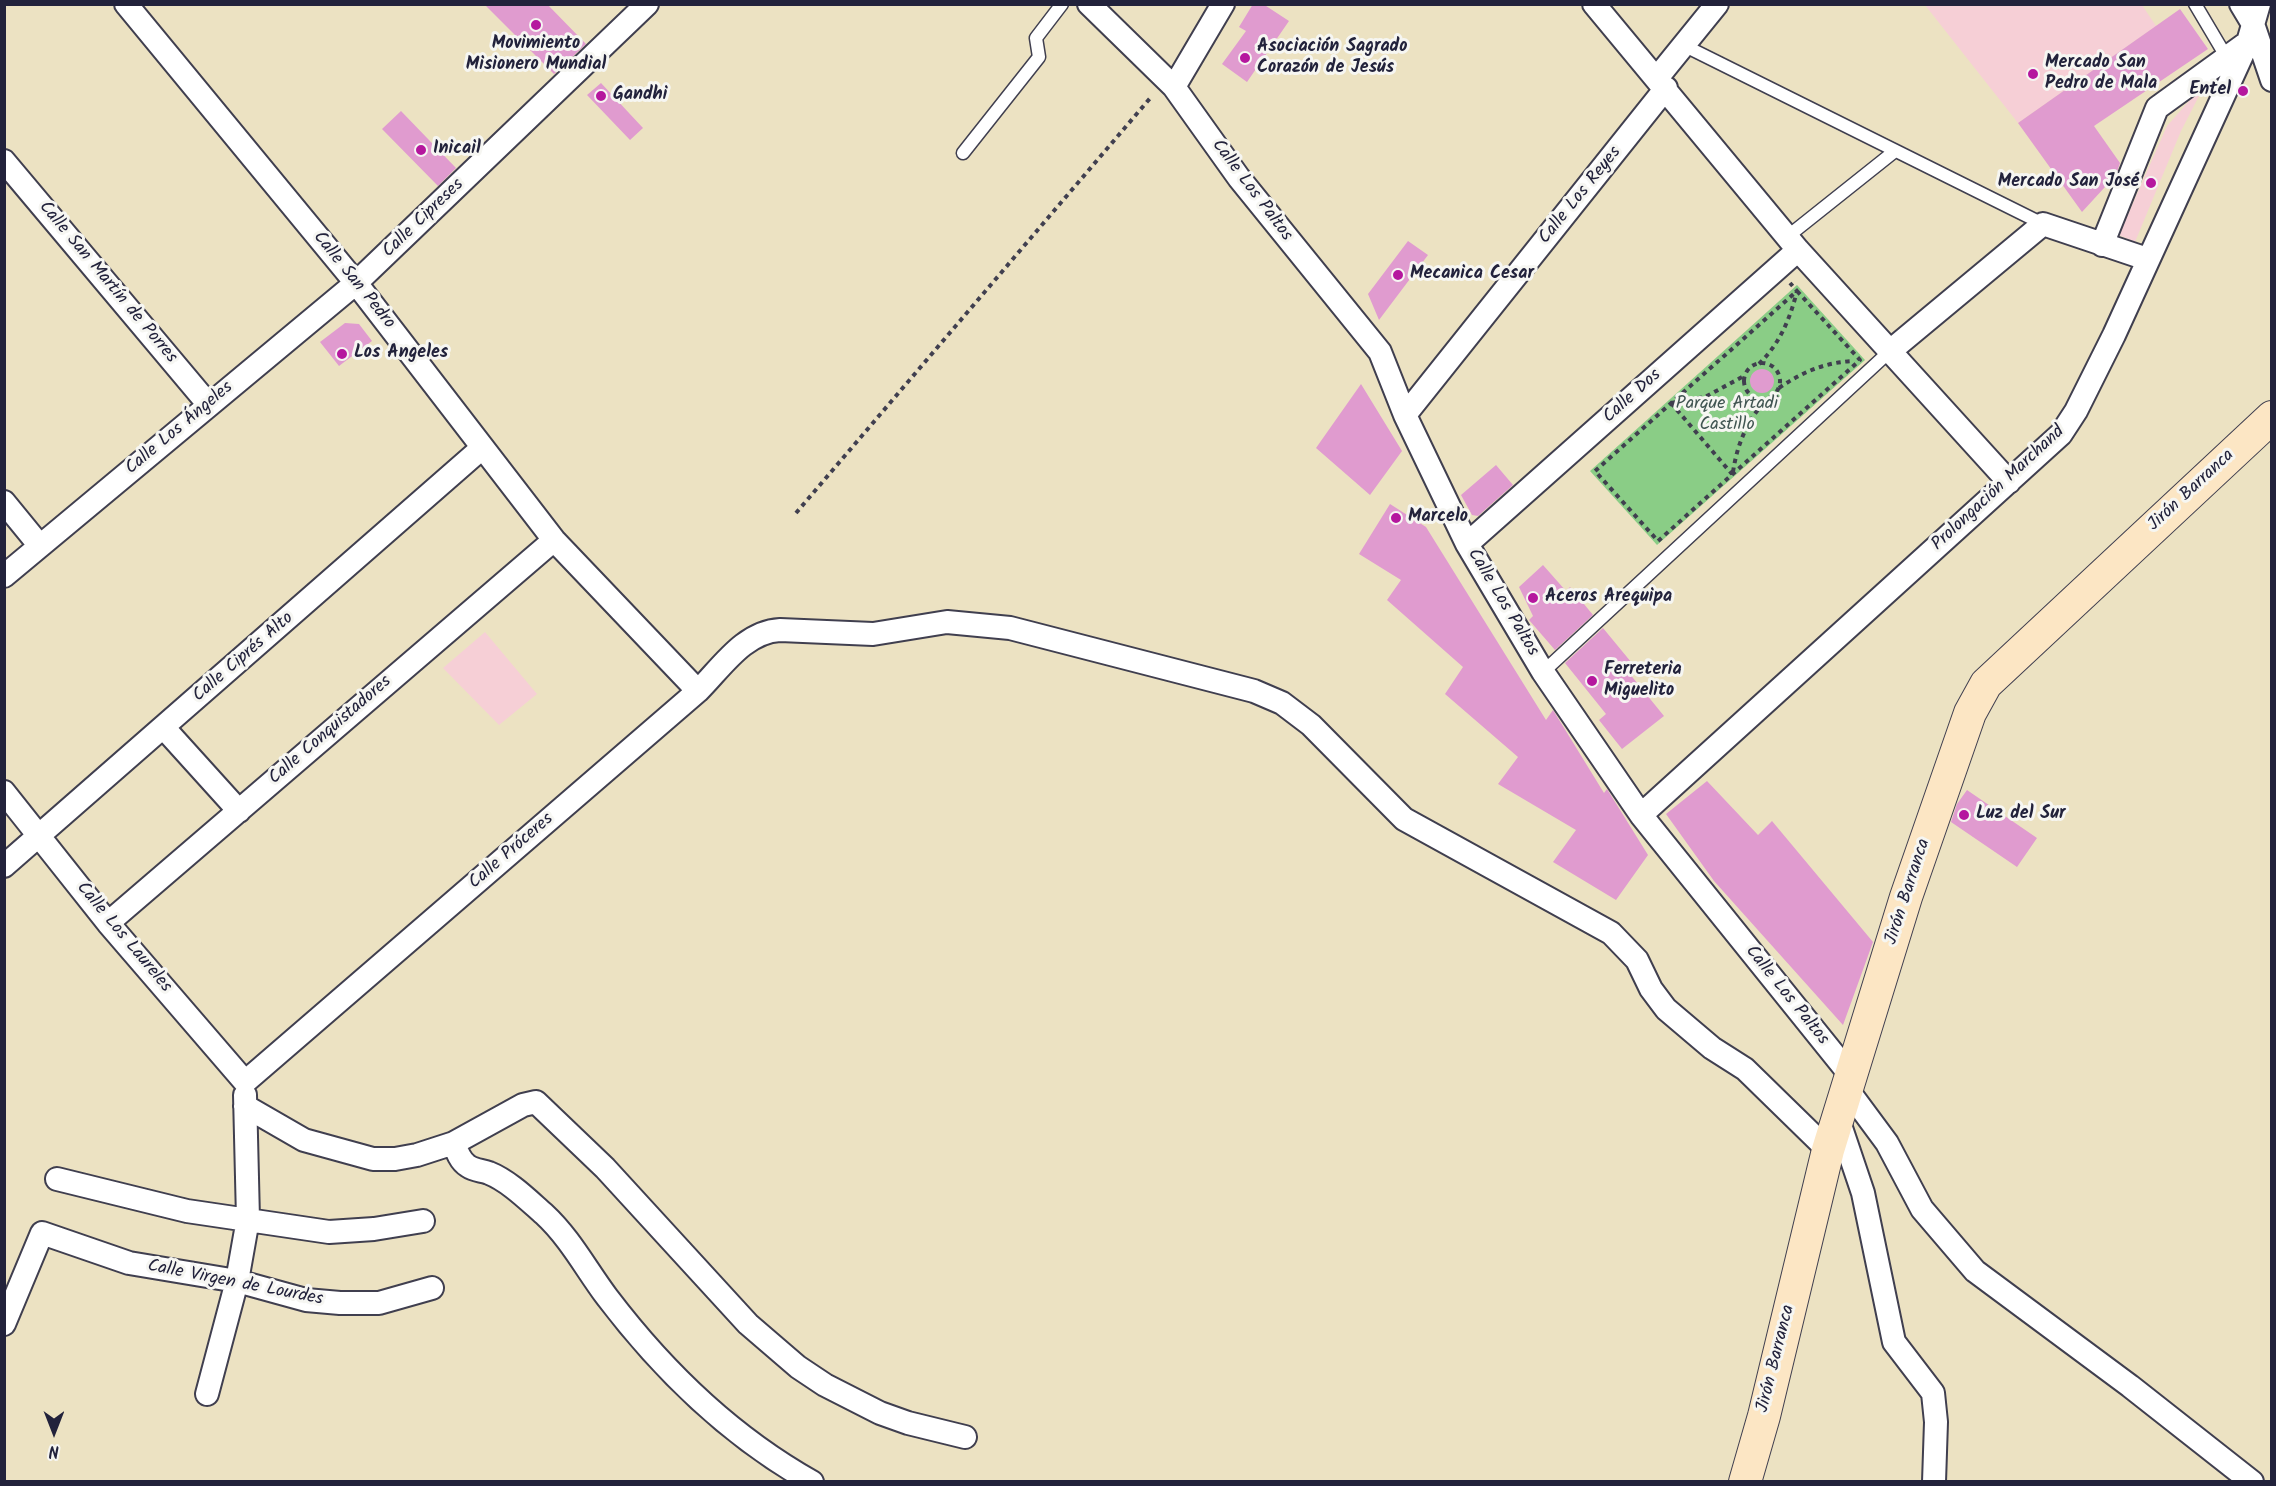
<!DOCTYPE html>
<meta charset="utf-8">
<style>
body{margin:0}
#map{position:relative;width:2276px;height:1486px;overflow:hidden;background:#ece2c2;font-family:Kalam,sans-serif}
canvas{display:block}
.frame{position:absolute;inset:0;border:6px solid #22223b;pointer-events:none}
.north{position:absolute;left:24px;top:1402px;width:60px;height:60px;-webkit-text-stroke:4px #f6f6f2;paint-order:stroke;rotate:180deg;font-size:16px;font-weight:700;line-height:24px;text-align:center;color:#22223b}
.north::after{content:'';display:block;margin:auto;width:21px;height:27px;background:#22223b;clip-path:polygon(50% 0,100% 100%,50% 72%,0 100%)}
</style>
<div id="map">
<canvas width="2276" height="1486"></canvas>
<div class="frame"></div>
<div class="north">N</div>
</div>
<script>
const context = document.querySelector('canvas').getContext('2d');
context.lineJoin = 'round';
function fill(path, color) { context.fillStyle = color; context.fill(path, 'evenodd'); }
function strokePath(path, color, width, dash) { context.strokeStyle = color; context.lineWidth = width; context.lineCap = dash ? 'butt' : 'round'; context.setLineDash(dash || []); context.stroke(path); }
function label(font, color, halo, rows, align = 'center') {
  context.font = font + ' Kalam,sans-serif'; context.lineWidth = 6; context.setLineDash([]); context.textBaseline = 'middle'; context.strokeStyle = halo; context.fillStyle = color; for (const [text, x, y, turn = 0] of rows) {
    context.save(); context.translate(x, y); context.rotate((+turn || 0) * Math.PI / 180); context.textAlign = isNaN(turn) ? turn : align; if (halo) context.strokeText(text, 0, 0); context.fillText(text, 0, 0); context.restore();
  }
}
fill(new Path2D(`
 M1925,5H2142L2156,26L2018,123Z
 M2197,92L2200,94L2181,131L2135,242L2119,235L2167,126Z
 M485,632L537,694L499,725L443,668Z`), '#f6cfd6');
fill(new Path2D(`
 M1797,285L1865,360L1657,545L1590,471Z`), '#8acd86');
fill(new Path2D(`
 M484,4H547L586,44L554,74Z
 M1253,4H1263L1289,21L1247,82L1222,64L1246,31L1239,27Z
 M2180,9L2208,49L2094,126L2120,163L2116,175L2082,212L2018,123Z
 M601,83L643,128L630,140L587,95Z
 M401,111L456,168L438,186L382,129Z
 M1408,241L1428,255L1379,320L1368,294Z
 M345,323L359,324L372,341L339,366L320,342Z
 M1750 381a12 12 0 1 1 24 0a12 12 0 1 1-24 0Z
 M1361,384L1402,451L1370,495L1316,448Z
 M1496,465L1513,485L1478,516L1472,515L1461,495Z
 M1390,504L1426,527L1546,720L1553,710L1604,793L1607,789L1648,855L1616,900L1553,862L1576,830L1498,784L1518,757L1445,694L1463,667L1387,600L1401,580L1359,554Z
 M1543,565L1566,591L1570,587L1593,615L1555,650L1529,620L1533,616L1519,587Z
 M1603,628L1636,668L1629,673L1664,716L1622,749L1599,720L1606,714L1565,663Z
 M1707,781L1758,835L1772,821L1873,942L1843,1025L1714,881L1666,814Z
 M1967,790L2037,838L2017,867L1951,822L1957,804Z`), '#e09bcf');
const lane = new Path2D(`
 M2195,4L2227,58
 M1683,45L2043,224
 M963,153L1039,57L1036,38L1062,4
 M1787,237L1895,151
 M1543,672L1889,352`);
const street = new Path2D(`
 M126,4L356,283L554,540L698,691
 M1089,4L1174,87L1239,178L1380,352L1405,415L1467,544L1543,672L1641,815L1852,1077
 M1594,4L1798,250L2009,482
 M2241,4L2253,24L2272,80
 M1657,78L1717,4
 M1174,87L1223,4
 M4,161L209,405
 M2102,245L2157,108L2244,45
 M1889,352L2043,224L2147,259
 M1405,415L1666,88
 M4,502L40,546
 M1467,544L1798,250
 M4,576L356,283L647,4
 M164,728L239,811
 M4,792L108,923L245,1082
 M1641,815L2061,434L2076,411L2114,335L2248,42L2259,4
 M4,866L482,448
 M108,923L554,540
 M245,1082L698,691C722,667 744,632 780,630L873,634L947,622L1010,628L1254,691L1282,703L1311,725L1404,819L1611,933L1637,960L1651,989L1666,1009L1712,1048L1745,1069L1828,1150
 M1847,1089L1887,1143L1922,1209L1975,1271L2130,1386L2252,1482
 M245,1106L304,1140L373,1159H395L417,1155L454,1143L523,1105L536,1102L605,1168L748,1324L798,1367L825,1385L880,1413L908,1423L965,1437
 M1838,1119L1863,1193L1894,1342L1933,1393L1936,1422L1934,1482
 M454,1143C457,1152 460,1161 468,1166C475,1171 482,1170 489,1173C509,1181 528,1200 544,1214C570,1238 586,1269 607,1297C664,1372 730,1436 812,1482
 M57,1179L187,1211L329,1232L374,1229L423,1221
 M4,1324L42,1233L129,1263L237,1281L306,1300L340,1303H379L432,1288
 M207,1394L237,1281L248,1219L245,1095`);
const secondary = new Path2D(`
 M1745,1482L1764,1416L1828,1150L1906,897L1970,713L1986,684L2272,417`);
strokePath(lane, '#403f4f', 15);
strokePath(street, '#403f4f', 26);
strokePath(secondary, '#403f4f', 34);
strokePath(new Path2D(`
 M1797,291L1860,360L1658,541L1595,471Z
 M1744 381a18 18 0 1 1 36 0a18 18 0 1 1-36 0Z
 M1759,364C1780,343 1790,319 1797,291L1790,283
 M1779,388C1802,372 1826,362 1854,361
 M1671,403L1732,474
 M1671,403L1705,397L1744,376
 M1733,472C1737,445 1747,420 1767,399
 M796,513L1152,96`), '#403f4f', 4, [4.5, 4.5]);
strokePath(lane, '#fff', 12);
strokePath(street, '#fff', 22);
strokePath(secondary, '#fce6c4', 32);
for (const [x, y, r, color] of [
 [536,25,6,"#b5179e"],
 [1245,58,6,"#b5179e"],
 [2033,74,6,"#b5179e"],
 [2243,91,6,"#b5179e"],
 [601,96,6,"#b5179e"],
 [421,150,6,"#b5179e"],
 [2151,183,6,"#b5179e"],
 [1398,275,6,"#b5179e"],
 [342,354,6,"#b5179e"],
 [1396,518,6,"#b5179e"],
 [1533,598,6,"#b5179e"],
 [1592,681,6,"#b5179e"],
 [1964,815,6,"#b5179e"]
]) { const dot = new Path2D(); dot.arc(x, y, r, 0, 2 * Math.PI); context.fillStyle = color; context.fill(dot); strokePath(dot, '#f6f6f2', 2); }
label('bold 18px', '#22223b', '#f6f6f2', [
 ["Movimiento",536,45,"center"],
 ["Misionero Mundial",536,66,"center"],
 ["Asociación Sagrado",1257,48],
 ["Corazón de Jesús",1257,69],
 ["Mercado San",2045,64],
 ["Pedro de Mala",2045,85],
 ["Entel",2231,91,"right"],
 ["Gandhi",613,96],
 ["Inicail",433,150],
 ["Mercado San José",2139,183,"right"],
 ["Mecanica Cesar",1410,275],
 ["Los Angeles",354,354],
 ["Marcelo",1408,518],
 ["Aceros Arequipa",1545,598],
 ["Ferreteria",1604,671],
 ["Miguelito",1604,692],
 ["Luz del Sur",1976,815]
], 'left');
label('18px', '#22223b', '#f6f6f2', [
 ["Calle Los Paltos",1251,191,53],
 ["Calle Los Reyes",1581,196,-51],
 ["Calle Cipreses",424,219,-44],
 ["Calle San Pedro",353,281,51],
 ["Calle San Martín de Porres",107,283,50],
 ["Calle Dos",1633,397,-42],
 ["Calle Los Ángeles",180,429,-40],
 ["Prolongación Marchand",1999,489,-43],
 ["Jirón Barranca",2192,491,-43],
 ["Calle Los Paltos",1502,603,59],
 ["Calle Ciprés Alto",244,658,-41],
 ["Calle Conquistadores",331,731,-41],
 ["Calle Próceres",512,852,-41],
 ["Jirón Barranca",1909,892,-72],
 ["Calle Los Laureles",123,938,50],
 ["Calle Los Paltos",1786,996,51],
 ["Calle Virgen de Lourdes",235,1284,11],
 ["Jirón Barranca",1777,1359,-76]
]);
label('18px', '#415552', '#f6f6f2', [
 ["Parque Artadi",1727,405],
 ["Castillo",1727,426]
]);
</script>
